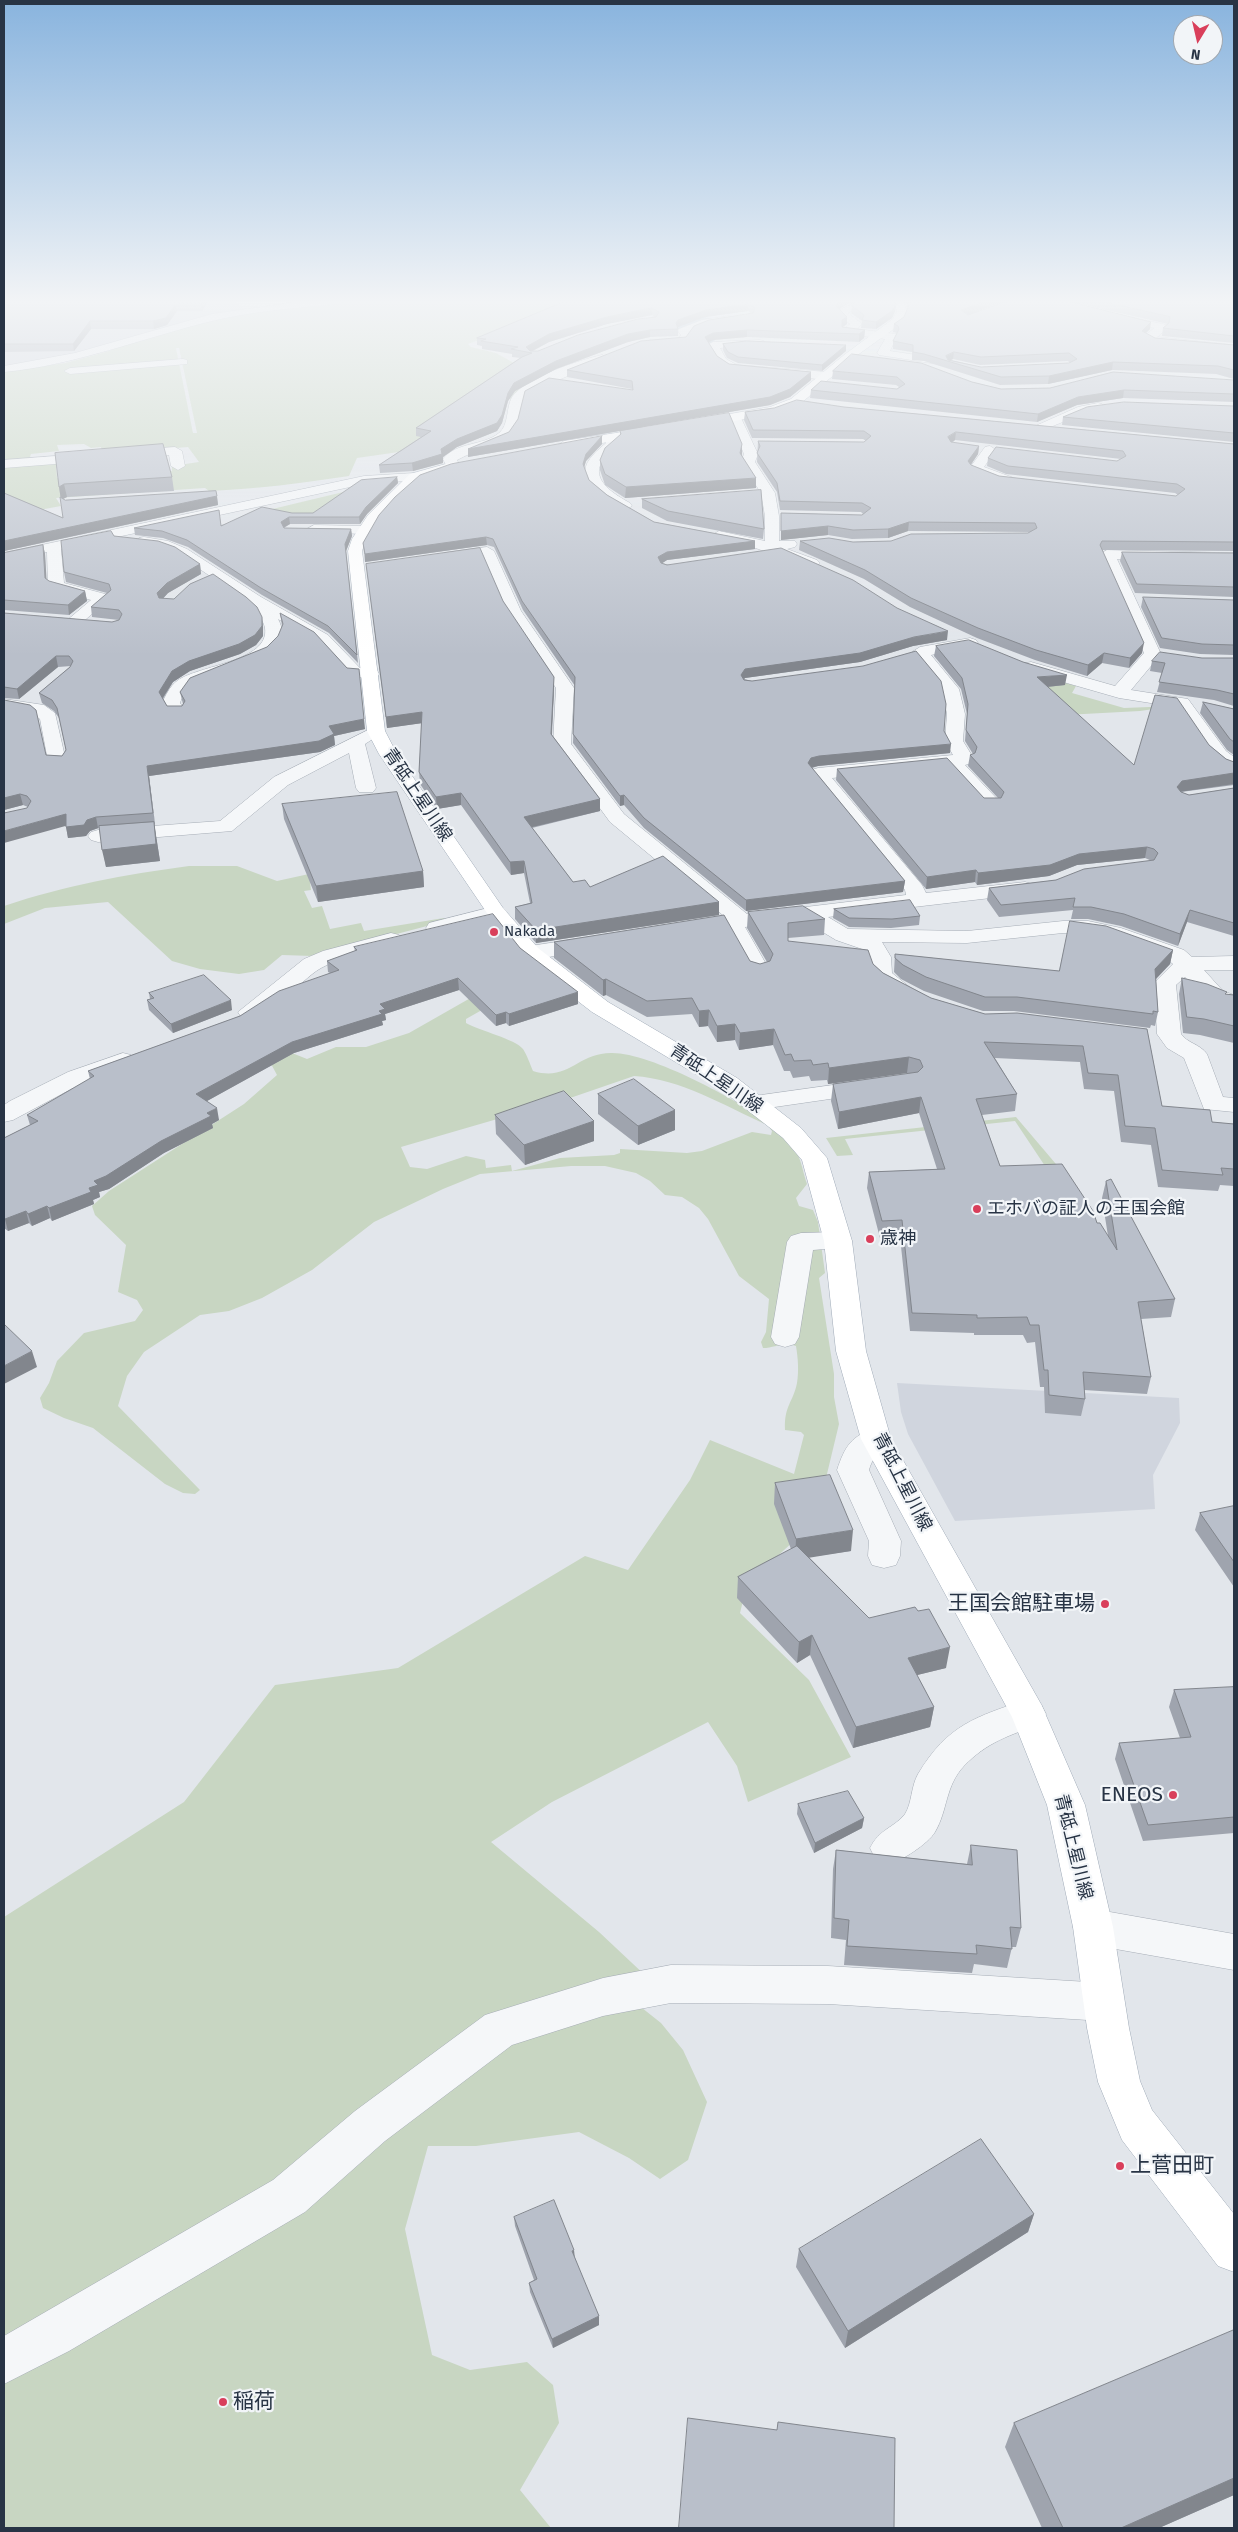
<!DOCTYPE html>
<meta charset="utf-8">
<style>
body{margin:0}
#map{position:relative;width:1238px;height:2532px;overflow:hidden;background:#e2e6eb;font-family:"Fira Sans",sans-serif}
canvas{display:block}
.frame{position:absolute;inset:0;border:5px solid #283445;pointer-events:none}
.north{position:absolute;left:1173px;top:15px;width:50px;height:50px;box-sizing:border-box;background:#f2f5f8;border:1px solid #a1a8b0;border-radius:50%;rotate:189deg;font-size:14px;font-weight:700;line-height:20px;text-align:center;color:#283445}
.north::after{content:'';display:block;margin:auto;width:18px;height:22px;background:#d93f5b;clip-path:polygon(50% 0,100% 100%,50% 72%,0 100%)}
</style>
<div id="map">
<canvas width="1238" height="2532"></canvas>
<div class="frame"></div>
<div class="north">N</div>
</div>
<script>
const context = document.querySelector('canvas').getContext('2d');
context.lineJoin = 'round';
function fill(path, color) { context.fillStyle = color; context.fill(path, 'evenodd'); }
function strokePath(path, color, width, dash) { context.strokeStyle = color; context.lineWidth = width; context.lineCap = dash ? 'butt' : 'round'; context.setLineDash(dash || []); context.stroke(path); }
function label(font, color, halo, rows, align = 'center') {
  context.font = font + ' "Fira Sans","Noto Sans JP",sans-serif'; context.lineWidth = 4.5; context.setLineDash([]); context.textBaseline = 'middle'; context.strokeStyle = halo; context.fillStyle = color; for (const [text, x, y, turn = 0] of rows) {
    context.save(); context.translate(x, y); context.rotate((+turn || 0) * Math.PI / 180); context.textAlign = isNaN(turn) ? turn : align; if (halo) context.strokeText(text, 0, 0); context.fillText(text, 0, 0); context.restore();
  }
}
fill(new Path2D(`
 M4,301H233L250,311L106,347L16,367H4Z
 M897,1383L1179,1398L1180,1423L1153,1475L1155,1509L955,1521L908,1434L901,1412Z`), '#d0d5de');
fill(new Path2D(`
 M344,301H637L519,326L468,344L471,347L496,353L514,363L512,374L553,377L514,399L471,400L439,431L399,452L357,458L349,476C303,483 257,489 209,491L205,488L56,498L61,506L23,513L4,500V467L74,461L56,465L57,478L172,471V466L199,462L188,447L96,455L102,452L101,447L91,448L84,444L57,445L59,451L31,454L29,460L4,462V372L65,363L102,353L198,322L253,312ZM176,348H179L197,433H193Z
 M364,487L302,520L264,511Z
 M1021,668L1076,686L1072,693L1124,708L1174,706L1140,711L1065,715Z
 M189,866H237L277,881L309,874L311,890L304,891L312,908L322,906L330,929L361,923L364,931L444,918L446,921L313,956L282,955L264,970L239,974L200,969L172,961L108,902L45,908L4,924V906C67,885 123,875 189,866Z
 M481,992L503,998L466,1019V1023C480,1031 515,1039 523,1049C527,1055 530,1064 533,1071C569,1082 577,1053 611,1053C650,1052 737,1100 770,1123C779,1129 787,1140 794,1148C801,1157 803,1173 807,1184L796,1198L799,1206L813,1210L818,1222L825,1273L819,1278L834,1374V1397L839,1424L826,1478L795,1540L747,1584L740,1613L809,1680L851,1757L748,1802L737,1766L708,1722L552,1802L491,1842L599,1932L648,1978L632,2000L661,2023L683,2050L707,2102L688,2160L660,2179L629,2158L579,2132L476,2146H428L405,2229L432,2355L470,2370L527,2362L553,2385L559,2423L520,2490L551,2528H4V1917L184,1802L275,1685L398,1668L585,1556L628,1570L690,1480L710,1440L794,1474L804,1435L801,1432L785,1430C784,1405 793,1403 797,1383C799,1371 798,1358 796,1346C783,1341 775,1348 763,1348L761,1342L766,1332L769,1299L739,1276L708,1219L699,1208L682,1197L665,1195L650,1181L636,1173L605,1166H571L480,1174L443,1189L374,1222L312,1270L262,1298L229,1311L200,1315L144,1352L127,1376L118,1406L200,1490L195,1494L183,1493L165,1484L93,1428L64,1418L43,1408L40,1398L49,1383L57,1361L84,1333L135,1321L143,1310L137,1300L118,1292L126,1245L95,1215L92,1206L109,1191L244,1104L277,1075L270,1062L292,1053L307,1059L336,1047H366L409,1033ZM634,1076C681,1079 725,1106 767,1125L772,1131L771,1135L752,1132L702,1151L687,1153L620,1149V1153L614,1155L560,1158L512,1171L511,1165L486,1168L485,1160L466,1156L427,1169L410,1167L401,1147L573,1097Z
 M1016,1117L1067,1177L1053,1178L1015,1121L845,1139L853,1155L837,1156L826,1138Z`), '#c8d6c2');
fill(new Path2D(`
 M666,301H697L688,313L718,320L723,331C713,345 701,352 684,348L678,339L685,331L664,325L658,313Z`), '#9bb5ce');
const minor = new Path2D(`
 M303,301H342L337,304C295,308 253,311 212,321C142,338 76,365 4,372V366L75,353L212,314Z
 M1036,301H1057L1167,325V329L1157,337L1234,345V351L1154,344L1143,338L1154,328Z
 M850,305L855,308L848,313L862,324L857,329L896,334L897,336L890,351L950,360L956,363L950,366L879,355L877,353L885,339L847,334L842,331L850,324L836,312Z
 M729,316L733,317V321L708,325L691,332L692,334L686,343L650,346L644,343L650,340L679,338L681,335L678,331L679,329L702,320Z
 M760,340L764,341V345L720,348L726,359L737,365L827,372L833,376L827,380L730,370L718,363L707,345L713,342Z
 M602,355L608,358L606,360L532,391C516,404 523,426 508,438C495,449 475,450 461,458L457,460L460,466L458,469H448L443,459C456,442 483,446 499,433C509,425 506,408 512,397C525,378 579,360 602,355Z
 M183,359L187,360V364L70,374L64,371L70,368Z
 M1098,403L1102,404L1104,407L1102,410L1085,413L1043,430L1039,431L1033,427L1078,407Z
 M735,414L741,418L758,454L755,462L775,493L779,516V541H795L797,544L795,547L787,549L817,560L820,563L817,566H807L744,544L714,538L712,535L719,531L765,541V516L761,493L741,462L744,454L729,418Z
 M611,434L616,435L619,444C614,450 607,454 602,461C590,481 616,495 630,503L632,506L625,510C610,507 584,488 585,471C586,459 598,450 606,443L605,438L606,435Z
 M990,446L996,450L984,467L1014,478L1016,481L1014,484H1004L971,472L969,469L985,447Z
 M175,447L182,451L185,466L178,470L171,466L169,455L4,468V460Z
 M415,473L420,474L422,477L420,480L364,484L61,549L64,583L109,595L111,598L79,625L73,627L65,622L91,600L51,589L48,586L47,552L4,561V553L364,476Z
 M314,525L364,526L371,530L364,534L309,532L307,529Z
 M144,537L168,541L187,549L261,597L328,635L360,668L377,670L379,674L377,678L349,677L316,641L278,619C302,662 212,672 191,687C185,691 182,697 180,703L185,711L182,715H170L162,703C166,695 170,686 177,681C198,665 270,662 265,628C263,617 251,604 242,598C217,582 190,559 161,549C154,546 146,546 139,544L137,541L139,538Z
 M487,547L494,551L521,611L574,688L571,744L624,814L747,914L906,895L905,890L809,774L811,770L818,768L953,755L945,741L947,714L942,690L912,652L920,647L970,638L976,640L978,643L976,646L931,655L959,689L965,714L963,741L974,759L972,763L965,765L998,800L1001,804L998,808H984L946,767L832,778L922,885L926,893L1025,882L1032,884L1035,888L1032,892L1025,894L828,917L848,929L967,931L1063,921H1088L1121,928L1184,950L1192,957L1234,956V970H1204L1223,991L1234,995V1009L1207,1001L1185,977L1176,985L1181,1034C1187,1043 1200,1044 1207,1054L1223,1097L1234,1098V1112L1204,1109L1184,1058L1167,1048L1157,1034L1154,983L1173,964L1168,960L1088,933H1063L967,943L882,942L891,957L892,973L918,994L915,999C900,1003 873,990 870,973C868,965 870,958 865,950L836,940L803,920L745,927L770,971L767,976L759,978L751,976L725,929L691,933L683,932L680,927L683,922L724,916L610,822L553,744L556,688L505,611L482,556L444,561L437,557L444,553Z
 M1107,550L1234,553V561L1117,559L1161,654L1131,690L1188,699L1226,751L1234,757V772C1208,766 1191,728 1176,707L1119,698L1025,671L1023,667L1025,663L1031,662L1115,686L1144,653L1100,554Z
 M4,699L44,705L55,713L66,761L64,765H50L48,761L40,719L33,714L4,709Z
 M376,726L382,727L385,731L365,744L376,788L373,792H359L356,788L349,753L288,785L232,831L98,842L91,840L88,836L91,832L98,830L220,821L274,777Z
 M496,906L503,908L507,912L503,916L437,934L429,933L426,928L429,923Z
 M391,933L399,935L402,940L399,945C373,951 344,955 321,968C298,981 269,1024 241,1017L238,1012L304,959L323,951Z
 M590,937L598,939L601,944L598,949L530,960L522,958L519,953L522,948L530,946Z
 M123,1053L131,1055L135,1060L131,1065L71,1089L13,1120L4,1122V1105L10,1101L68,1072Z
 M869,1080L878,1082L881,1087L878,1092L754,1110L745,1108L742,1103L745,1098L754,1096Z
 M838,1232L848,1235L852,1241L848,1247L813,1250L799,1337L795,1344L785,1347L775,1344L771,1337L787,1242L791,1236L801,1233Z
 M876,1428L887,1431L891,1439C882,1455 875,1450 869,1470L901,1541L900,1556L896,1565L884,1568L872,1565L868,1556L869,1541L837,1470C845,1446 851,1436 876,1428Z
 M1028,1699L1041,1704L1046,1714L1041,1724C1010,1735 987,1742 964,1766C945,1786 948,1810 935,1832C928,1844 902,1860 889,1865L876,1860L870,1848C879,1829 894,1828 905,1814C912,1803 911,1786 918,1774C948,1724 976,1717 1028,1699Z
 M1093,1909L1234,1934V1970L1093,1945L1079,1940L1073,1927L1079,1914Z
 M671,1965L828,1966L1104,1983L1118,1988L1124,2002L1118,2016L1104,2021L828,2004L671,2003L603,2016L512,2045L385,2141L305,2212L69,2351L4,2384V2336L273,2180L355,2111L485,2015L603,1978Z`);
const major = new Path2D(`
 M893,301H903L907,311L902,323L852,359L799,405L773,414L695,428L689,424L695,420L770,407L791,399L844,355L893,319L897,311Z
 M655,427L661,431L659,434L564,449L558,445L564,441Z
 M453,462L458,463L460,466L458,469L420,480L378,521L366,539L362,551L385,731L397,754L503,908L538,948L608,1002L737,1078L801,1128L827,1158L852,1241L866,1351L891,1439L1041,1704L1085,1805L1113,1927L1129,2028L1140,2081L1152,2110L1234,2214V2272L1218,2266L1122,2140L1098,2082L1087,2028L1073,1927L1047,1805L1012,1717L861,1439L836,1351L824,1241L802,1160L783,1138L719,1088L592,1012L522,958L489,916L379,754L367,731L348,551L352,539L368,515L410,474Z`);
strokePath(minor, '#a6adb6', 1);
strokePath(major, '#a0abb8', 1);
fill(minor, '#f5f7f9');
fill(major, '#fff');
fill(new Path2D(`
 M4,301H208L202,311H177L167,325L154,329H91L74,351L4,352Z
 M566,301H895L896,304L895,311L892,318L876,329L861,328L862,321L851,313L852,306V305L849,303L839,309L847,324L843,327L865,330L864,338L859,342L747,337L713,340L709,343L717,356L729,364L811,372V380L790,397L770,405L641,427L742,454V455L756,488L625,498L605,485L600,470V460L620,435V431L468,457V449L632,390V389L567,377V370L686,337L751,313L748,311L705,317L678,327V336L650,337L628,342L556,369L515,391L508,401L502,423L497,431L457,447L443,457V463L413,471L380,473L379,465L421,437L416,436V428L520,358L512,357V354L482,349V346L477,345V338ZM652,315L654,317L538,351H533L549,342L607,324Z
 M905,301H1004L968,315L1150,329L1146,333L1155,338L1234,345V379L1216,374L1112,370L1048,384L1000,385L924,361L912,360V352L893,349V341L897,333L893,332L894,324L904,317L908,309ZM953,359L980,365L1068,361L1070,363L981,367L951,360Z
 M1067,301H1234V343L1162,336L1163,328L1168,324Z
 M723,344L846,345V351L822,371L738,363L727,358L723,350Z
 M833,371L972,382L1001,389L1050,388L1234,380V403V402L1123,398L1077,405L1037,422L810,398L811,390L897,389L899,387L896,385L832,379Z
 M1234,406V442L1062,425L1063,417Z
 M844,407L1234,444V551L1102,550L1142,653L1129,668L1102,663L1087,676L1035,660L977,638L910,607L864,579L799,550L800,541L853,542L891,541L1028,533L1030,532L908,531L888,538L852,539L828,535L781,540V513L862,515L863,514L861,512L780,510L777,492L757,462L758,441L864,442L866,441L863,439L752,438L744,420L745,412ZM955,440L1121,459L1117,461L988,458L987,466L1006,474L1175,493L1178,495L1176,496L999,476L971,465L978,454L979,446L952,443Z
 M602,436V444L586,461L584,467L589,480L607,495L654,522L755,541V549L667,560L662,563L947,640L913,646L860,662L745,678L744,679L944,731L950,753L818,766L812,768L905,881L903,892L746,911L644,828L624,805L620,806L573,743L575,686L523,610L494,547L487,545L365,562L363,543Z
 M55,453L172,477L174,491L67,497L63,499L65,500L216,491L218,505L4,551V493L63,518Z
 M397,477L398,483L367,514L360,524H290L284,528L351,529L352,536L346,551L358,663L329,633L262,595L188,547L163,538L135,535L134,528L221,525L292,513H313Z
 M642,499L764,529L763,539L667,521L642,508Z
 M114,536L200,564L201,574L168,593L163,598L263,627V636L256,645L240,654L190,671L173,682L163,699L167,706H182L183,704L180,692L267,647L278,636L282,626L280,613L365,729L334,736L335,745L320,752L149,776L155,824H154L160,861L106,867L99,828L90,831L86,836L68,838L66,826L27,808L28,807L23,805L4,810V700L46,755L62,756L66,750L59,718L54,711L42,703L39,693L71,666L58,667L19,699L4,698V613L112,622L119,620L92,617L91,607L107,593L66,582L64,572Z
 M43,545L45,554L46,579L49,581L85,591L87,601L69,615L4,610V553Z
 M1122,552L1234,553V597L1135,593L1120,561Z
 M366,564L503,601L554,689L552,735L600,799V811L532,828L573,882L590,887L719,902V915L536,943L515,919V907L530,903L524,873L511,875L461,805L437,809L420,784L419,772L422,723L387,728Z
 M1143,597L1234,600V655L1200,654L1160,648L1141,607Z
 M936,646L1065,685L1047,687L1134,765L1209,745L1226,759L1234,762V785L1181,792L1189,795L1234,788V936L1187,922L1178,946L1121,926L1088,919H1071L1073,910L999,917L987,900L989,888L1056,880L1152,861L1145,858L1077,865L1049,876L977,885L975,882L926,889L836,780L837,769L984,798H998L968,766L970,755L973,754L965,741L967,714L961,689L934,656Z
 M1202,658H1234V706L1214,700L1157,692L1162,673L1150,671L1152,661Z
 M1203,702L1234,709V755L1227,750L1200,713Z
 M282,804L423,871L424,887L318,902L284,819Z
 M834,909L920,916L919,925L891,928L849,927L833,918Z
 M748,912L825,919L824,935L788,938V941L873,964L883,973L931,998L985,1014L1147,1029L1162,1106L1212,1122L1234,1124V1186L1220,1185L1218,1191L1158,1187L1151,1145L1121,1142L1114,1091L1084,1089L1080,1062L995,1058L1017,1094L1015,1111L982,1115L1000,1166L1097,1223L1108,1236L1102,1198L1106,1181L1175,1299L1171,1317L1141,1319L1151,1377L1147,1394L1084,1390L1085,1399L1081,1416L1045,1413L1044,1387H1040L1035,1342L1027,1343L1023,1335H974V1333L910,1331L900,1237L880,1238L867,1188L869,1172L937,1169L919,1113L838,1129L831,1101L833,1084L909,1074L907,1073L828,1084L827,1080L811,1081L809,1076L793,1078L790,1071H784L773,1045L739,1050L735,1040L717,1042L708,1026L699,1027L692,1014L647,1017L606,995L603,996L554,958V942L750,961L760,964L767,962L747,928Z
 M354,947L520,948L578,1004L509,1026L506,1023L496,1026L459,990L385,1014L386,1020L382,1021L383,1025L294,1053L207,1101L219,1120L212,1124L213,1128L164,1153L109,1189L99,1192L100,1197L93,1200L94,1204L52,1221L50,1218L32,1226L29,1223L8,1231L4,1228V1138L30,1125L27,1115L90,1079L88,1071L240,1016L330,973L328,972L327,961L355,951Z
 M1173,950L1170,964L1156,979L1158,1012L1155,1026L1151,1025L1150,1028L1014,1011H983L924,991L901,979L894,972L895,954L1059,971Z
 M1182,978L1226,994L1234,995V1043L1200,1035L1183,1033L1179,994Z
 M149,993L232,1010L173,1033L149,1010L147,1000L150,999Z
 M598,1094L675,1110V1130L638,1145L598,1114Z
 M495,1115L594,1121V1141L525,1165L496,1134Z
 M775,1483L851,1551L809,1557L869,1618L946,1668L917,1675L934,1707L930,1727L853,1748L810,1655L797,1663L737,1598L738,1577L791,1549L774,1504Z
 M1234,1506V1587L1195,1530L1200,1513Z
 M1234,1687V1833L1143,1841L1115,1759L1119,1743L1180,1738L1169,1707L1174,1690Z
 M798,1804L864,1818L862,1828L814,1853L797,1814Z
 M971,1845L1021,1928L1016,1947H1012L1007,1968L974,1964L972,1973L844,1965L846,1940L831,1938L833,1869L836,1850L967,1864Z
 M1034,2214L1028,2232L845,2348L796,2267L799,2249Z
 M514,2217L575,2258L599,2325L553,2348L530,2292L529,2283L534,2280L515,2226Z
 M1234,2330V2495L1159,2528H1042L1005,2447L1014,2423Z`), '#9fa4ae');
fill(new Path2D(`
 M203,301H208L202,311L201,304Z
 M841,301H849V303L834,312L835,305Z
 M986,301H1004L960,318L961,310Z
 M176,304L177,311L167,325L154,329L153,321Z
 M748,304V311L705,317L678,327L677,329L676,323L678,320L706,310Z
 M896,304L895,311L892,318L876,329V322Z
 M652,308V315L607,324L549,342L530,352L526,347L549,334L607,317Z
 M847,317V324L842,327V320Z
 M90,321L91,329L74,351L73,344Z
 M1151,322L1150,329L1141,338L1142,331Z
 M650,330V337L628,342L556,369L515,391L508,401L502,423L497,431L457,447L443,457V463L413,471L412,463L441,449L514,383L556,361L628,334Z
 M747,330V337L713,340L705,344V337L713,333Z
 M865,330L864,338L859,342V334Z
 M846,345V351L822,371V365Z
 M954,352L953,359L949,361L946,356Z
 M1113,362L1112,370L1048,384L1049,376Z
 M811,372V380L790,397L770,405L468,457V449Z
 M1124,390L1123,398L1077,405L1037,422L1038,414L1078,397Z
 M956,432L955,440L947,445L948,437Z
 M602,436V444L586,461L583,471V464L586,454Z
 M742,444V454L739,463L740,453Z
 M979,446L978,454L967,470L968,461Z
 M397,477L398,483L367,514L360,524L359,517L366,507Z
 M756,478V488L625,498L626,487Z
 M64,484L67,497L61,500L59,487Z
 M217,496L218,505L4,551V541Z
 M289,517L290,524L281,529V522Z
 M909,522L908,531L888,538V529Z
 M828,526V535L781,540V531Z
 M351,529L352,536L346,551L345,544Z
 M486,537L487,545L365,562V554Z
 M755,541V549L667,560L658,566V557L667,552Z
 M43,545L45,554L47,587L45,578Z
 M200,564L201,574L168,593L159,603L157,593L167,583Z
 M85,591L87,601L69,615L68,605Z
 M262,617L263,627V636L256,645L240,654L190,671L173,682L160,702L159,692L172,671Z
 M948,631L947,640L913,646L860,662L745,678L740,684L741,675L745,669Z
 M1144,643L1142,653L1129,668L1130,658Z
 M1104,653L1102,663L1087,676L1088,665Z
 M56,656L58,667L19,699L17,689Z
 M1067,675L1065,685L1036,688L1037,677Z
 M554,677V689L551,745V734Z
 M422,712L423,723L387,728L386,717Z
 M364,719L365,729L334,736L335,745L320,752L149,776L155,824L147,766L329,726Z
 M951,744L950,753L818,766L810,768L808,763L811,758L819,756Z
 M1234,773V784L1179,792L1177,787L1182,781Z
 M461,793V805L437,809L436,797Z
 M20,794L23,805L4,810V798Z
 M624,795V805L620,806V796Z
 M600,799V811L524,829V817Z
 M66,814L69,825L4,843V831Z
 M96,817L98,828L90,831L86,836L68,838L66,827Z
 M154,822L160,861L106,867L102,850Z
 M1147,847L1145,858L1077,865L1049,876L977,885L978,873L1079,854Z
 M524,861V873L511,875L510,862Z
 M976,870L975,882L926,889L927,877Z
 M423,871L424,887L318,902L316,886Z
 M905,881L903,892L746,911V900Z
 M719,902V915L536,943V930Z
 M1190,910L1187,922L1178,946L1180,934Z
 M1173,950L1170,964L1152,983L1155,969Z
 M458,978L459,990L385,1014L386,1020L382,1021L383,1025L294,1053L198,1106L196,1094L292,1042L380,1004Z
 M606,979V995L603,996V980Z
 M578,992V1004L509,1026V1014Z
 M231,1000L232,1010L173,1033L171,1024Z
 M709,1010L708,1026L699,1027V1011Z
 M506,1012V1023L496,1026V1015Z
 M735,1024V1040L717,1042V1026Z
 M774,1029L773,1045L739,1050L740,1033Z
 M909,1057L907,1073L828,1084L829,1068Z
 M921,1097L919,1113L838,1129L839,1112Z
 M217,1108L219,1120L212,1124L213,1128L164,1153L109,1189L99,1192L100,1197L93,1200L94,1204L52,1221L49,1208L89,1188L94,1181L207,1113Z
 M675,1110V1130L638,1145V1126Z
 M594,1121V1141L525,1165L524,1145Z
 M47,1206L50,1218L32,1226L28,1214Z
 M26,1211L29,1223L8,1231L5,1219Z
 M32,1351L37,1367L4,1384V1366Z
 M853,1530L851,1551L795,1560L796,1539Z
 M812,1635L810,1655L797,1663L799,1642Z
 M950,1647L946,1668L905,1678L908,1658Z
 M934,1707L930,1727L853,1748L856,1727Z
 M864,1818L862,1828L814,1853L815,1843Z
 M1034,2214L1028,2232L845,2348L848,2331Z
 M574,2250L575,2259L572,2251Z
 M599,2316V2325L553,2348L552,2339Z
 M1234,2478V2495L1159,2528H1121Z`), '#82868d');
const building = new Path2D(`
 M4,301H203L201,304H176L166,318L153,321H90L73,344H4Z
 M566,301H841L835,305L847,317L842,320V327L865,330L859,334L747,330L713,333L705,337L717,356L729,364L811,372L790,389L770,397L468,449L509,432L518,419L525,391L549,378L633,390L632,381L567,370L641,341L686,337L694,326L709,320L753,313L755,308L748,304L706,310L678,320L676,323L678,329L650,330L628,334L556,361L514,383L508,393L502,415L497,423L457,439L441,449L442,454L412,463L379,465L431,431L416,428L522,357L532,353L511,349L518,347L481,341L486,339L477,338ZM652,308L659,312L656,317L638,319L578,335L538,351H530L526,347L549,334L607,317Z
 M856,301H895L896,304L892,311L876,322L862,320L864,315L852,306Z
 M908,301H986L961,310L968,315L1007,301H1067L1151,322L1142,331L1155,338L1234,345V370L1218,366L1113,362L1049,376L1001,377L924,354L913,352V345L893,341L899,329L898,326L894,324L904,317L909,305ZM954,352L981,357L1069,353L1077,359L1069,363L981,367L948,360L946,356Z
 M1100,301H1234V336L1163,328L1169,323L1170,317Z
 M747,341L846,345L822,365L738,357L728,352L723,344Z
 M852,354L921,363L972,382L1001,389L1050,388L1113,372L1234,380V394L1124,390L1078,397L1038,414L811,390L821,381L897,389L905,384L897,377L833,371Z
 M797,400L844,407L1234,444V542L1102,541L1100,545L1144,643L1130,658L1104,653L1088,665L1036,650L978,628L911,598L865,570L800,541L829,538L853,542L891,541L911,534L1028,533L1037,528L1035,523L909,522L888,529L853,530L828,526L781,531V513L862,515L871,508L862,503L780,501L777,483L757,453L760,446L758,441L864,442L871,436L864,431L753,430L745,412L774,408ZM956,432L1123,451L1126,456L1117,461L996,447L988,458L1008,466L1177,484L1185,489L1176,496L999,476L971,465L968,461L979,446L951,442L948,437Z
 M1124,402L1234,406V433L1063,417L1087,407Z
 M729,413L742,444L740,453L756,478L626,487L605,474L600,460L605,448L621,434L620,431Z
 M602,436L586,454L583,464L589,480L607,495L654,522L755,541L667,552L658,557L661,563L667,565L781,548L853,580L897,608L948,631L914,637L860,653L745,669L741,675L744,680L752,681L863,666L916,651L941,681L946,704L944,731L951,744L819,756L811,758L808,763L905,881L746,900L644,818L624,795L620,796L573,734L575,677L522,601L493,539L486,537L365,554L363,543L379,515L395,497L420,475L451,464Z
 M163,444L172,477L64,484L59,487L55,453Z
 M397,477L366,507L359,517H289L281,522L284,528L351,529L345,544L357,655L328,626L261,588L187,540L162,531L134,528L219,510L221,526L262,507L292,513H313L361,480Z
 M761,490L764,529L668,511L642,499Z
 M216,491L217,496L4,541V493L63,518L60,497L65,500Z
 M111,531L114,536L158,541L175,547L200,564L167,583L157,593L159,598L174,599L190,584L213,574L246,597L257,607L262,617V626L255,635L239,644L189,661L172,671L159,692L167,706H182L185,701L180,692L190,678L267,647L278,636L283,624L280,613L314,632L347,668L359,669L364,719L329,726L334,734L319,741L147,766L153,813L96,817L87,820L84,825L66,827V814L4,831V813L27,808L31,801L27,796L20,794L4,798V700L30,705L36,710L46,755L62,756L66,750L57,708L52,700L39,693L70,667L73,661L69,656H56L17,689L4,687V613L112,622L119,620L122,614L119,610L91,607L111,590L109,584L64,572L61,541Z
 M43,545L45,578L49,581L85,591L68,605L4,600V553Z
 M480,548L503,601L554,677L551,734L600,799L524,817L573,882L585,880L590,887L663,856L719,902L536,930L515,907L532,903L524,861L510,862L461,793L436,797L419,772L422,712L386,717L366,564Z
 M1122,552L1234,553V587L1137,584Z
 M1143,597L1234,600V645L1202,644L1162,638Z
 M969,640L1023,662L1067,675L1037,677L1134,765L1155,695L1177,698L1209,745L1226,759L1234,762V773L1182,781L1177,787L1181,792L1189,795L1234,788V923L1190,910L1180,934L1124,914L1091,907H1073L1075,898L1001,905L989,888L1056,880L1084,869L1154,860L1158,853L1154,849L1147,847L1079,854L1050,865L978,873L976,870L927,877L837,769L947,758L984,798H1001L1004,792L970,755L975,753L977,747L966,730L968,704L962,678L936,646Z
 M1160,652L1202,658H1234V694L1217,690L1159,682L1165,663L1152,661Z
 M1203,702L1234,709V742L1230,739Z
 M397,792L423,871L316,886L282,804Z
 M154,822L156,844L102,850L99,826Z
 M910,900L920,916L892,919L849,918L834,909Z
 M803,906L825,919L788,923V941L868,950L873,964L883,973L931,998L985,1014L1017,1013L1147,1029L1162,1106L1210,1110L1212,1122L1234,1124V1169L1221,1168L1223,1175L1162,1170L1155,1128L1125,1126L1118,1075L1088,1073L1083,1046L984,1042L1017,1094L976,1099L1000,1166L1062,1164L1093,1211L1097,1223H1100L1117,1250L1106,1181L1111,1179L1175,1299L1138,1302L1151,1377L1083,1372L1085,1399L1049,1395L1048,1370H1044L1039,1325H1030L1027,1317L977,1318V1315L912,1313L902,1220L882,1221L869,1172L945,1169L921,1097L839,1112L833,1084L918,1072L923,1067L920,1060L909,1057L829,1068L828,1063L813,1065L811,1060L794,1061L791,1054L785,1055L774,1029L740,1033L735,1024L717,1026L709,1010L699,1011L692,998L647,1001L606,979L603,980L554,942L724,915L750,961L760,964L770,961L773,954L748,912Z
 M493,914L520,948L578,992L509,1014L506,1012L496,1015L458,978L380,1004L385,1009L379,1011L382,1014L292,1042L196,1094L217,1108L207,1113L211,1116L161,1141L106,1176L94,1181L98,1185L89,1188L91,1192L49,1208L47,1206L28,1214L26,1211L5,1219H4V1138L38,1121L27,1115L94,1076L88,1071L240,1016L279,991L339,970L327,961L357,950L354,947Z
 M1070,921L1106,926L1173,950L1155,969L1158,1012L1153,1011V1014L1017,997H985L926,977L903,965L895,958V954L1059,971Z
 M204,975L231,1000L171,1024L147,1000L154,998L149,993Z
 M1182,978L1207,984L1227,992L1225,994L1234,995V1026L1204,1019L1187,1017Z
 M634,1079L675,1110L638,1126L598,1094Z
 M564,1091L594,1121L524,1145L495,1115Z
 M4,1324L32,1351L4,1366Z
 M830,1475L853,1530L796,1539L775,1483Z
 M1234,1506V1562L1200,1513Z
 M797,1546L869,1618L915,1607L918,1611L929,1609L950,1647L908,1658L934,1707L856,1727L812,1635L799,1642L738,1577Z
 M1234,1687V1817L1148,1825L1119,1743L1191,1737L1174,1690Z
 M848,1791L864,1818L815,1843L798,1804Z
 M971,1845L1017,1850L1021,1928L1010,1927L1012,1949L976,1945L977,1954L847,1946L849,1920L834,1918L836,1850L972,1865Z
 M981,2139L1034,2214L848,2331L799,2249Z
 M554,2200L574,2250L572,2251L599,2316L552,2339L529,2283L537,2279L514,2217Z
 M1234,2330V2478L1121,2528H1063L1014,2423Z
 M688,2418L777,2430L778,2422L895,2438L894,2528H679Z`);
fill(building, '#b9bfca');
strokePath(building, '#82868d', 1);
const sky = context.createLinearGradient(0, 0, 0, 656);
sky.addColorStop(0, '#89b4de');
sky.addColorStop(0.46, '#f2f4f6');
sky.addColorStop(1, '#f2f4f600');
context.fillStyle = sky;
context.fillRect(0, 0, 1238, 656);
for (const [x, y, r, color] of [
 [494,932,5,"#d93f5b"],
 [977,1209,5,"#d93f5b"],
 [870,1239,5,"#d93f5b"],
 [1105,1604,5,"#d93f5b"],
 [1173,1795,5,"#d93f5b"],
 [1120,2166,5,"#d93f5b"],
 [223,2402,5,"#d93f5b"]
]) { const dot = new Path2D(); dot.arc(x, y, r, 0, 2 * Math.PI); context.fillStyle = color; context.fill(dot); strokePath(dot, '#f2f5f8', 2); }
label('15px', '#283445', '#f2f5f8', [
 ["Nakada",504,932]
], 'left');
label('18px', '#283445', '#f2f5f8', [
 ["青砥上星川線",417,795,56],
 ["青砥上星川線",716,1079,34],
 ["青砥上星川線",902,1482,63],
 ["青砥上星川線",1073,1847,76]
]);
label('18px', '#283445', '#f2f5f8', [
 ["エホバの証人の王国会館",987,1209],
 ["歳神",880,1239]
], 'left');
label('21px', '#283445', '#f2f5f8', [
 ["王国会館駐車場",1095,1604],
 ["ENEOS",1163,1795],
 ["上菅田町",1130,2166,"left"],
 ["稲荷",233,2402,"left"]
], 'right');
</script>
